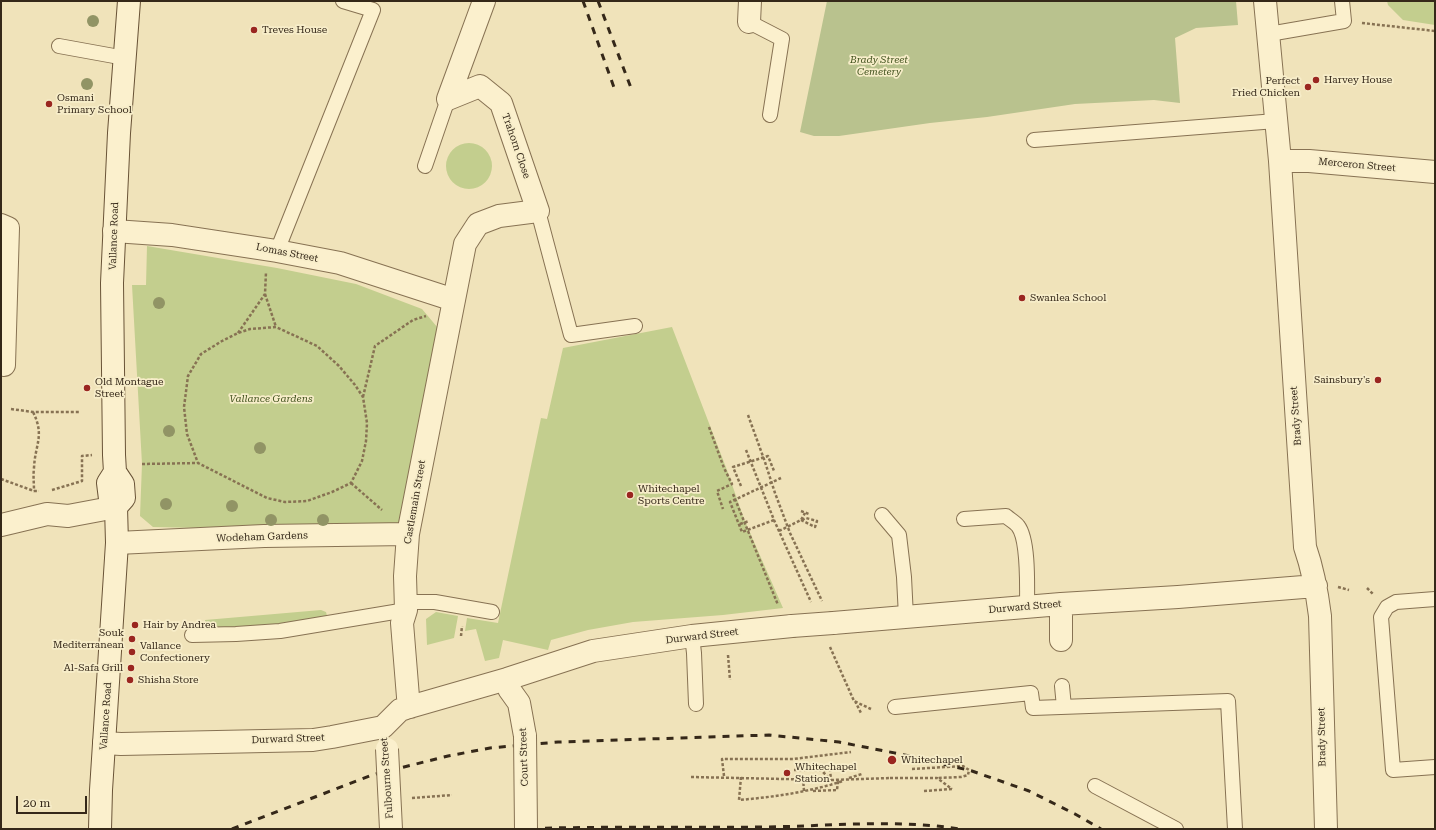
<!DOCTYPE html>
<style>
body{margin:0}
#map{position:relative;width:1436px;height:830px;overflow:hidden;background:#f0e3ba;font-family:"Roboto Serif",serif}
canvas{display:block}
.frame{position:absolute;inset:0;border:2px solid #352819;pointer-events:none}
.scale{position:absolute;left:16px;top:796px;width:71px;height:18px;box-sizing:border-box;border:2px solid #352819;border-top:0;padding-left:5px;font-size:12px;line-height:14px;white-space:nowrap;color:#352819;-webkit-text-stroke:3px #f7edc9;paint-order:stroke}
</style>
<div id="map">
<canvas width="1436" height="830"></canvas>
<div class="frame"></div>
<div class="scale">20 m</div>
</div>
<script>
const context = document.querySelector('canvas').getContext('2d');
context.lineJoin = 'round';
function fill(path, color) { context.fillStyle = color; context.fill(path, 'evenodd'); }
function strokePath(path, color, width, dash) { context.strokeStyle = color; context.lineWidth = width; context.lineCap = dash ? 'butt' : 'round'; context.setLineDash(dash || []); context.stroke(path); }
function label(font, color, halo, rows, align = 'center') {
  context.font = font + ' "Roboto Serif",serif'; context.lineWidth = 3.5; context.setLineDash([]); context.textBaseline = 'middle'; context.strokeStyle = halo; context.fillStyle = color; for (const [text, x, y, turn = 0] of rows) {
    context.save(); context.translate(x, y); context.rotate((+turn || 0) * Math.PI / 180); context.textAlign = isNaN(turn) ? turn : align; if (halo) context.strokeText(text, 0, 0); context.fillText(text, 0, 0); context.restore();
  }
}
fill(new Path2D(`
 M1387,1H1435V25L1403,20L1388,5Z
 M446 166a23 23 0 1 1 46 0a23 23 0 1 1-46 0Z
 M147,246L277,268L356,284L422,309L443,334L402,532L153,527L140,516L142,464L132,285H146Z
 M672,327L727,470L744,519L783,608L723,615L633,622L588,630L551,640L548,650L503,640L499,658L485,661L476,629L465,631L467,618L498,623L541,418L547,419L563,348Z
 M321,610L326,612L330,627L205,641V620Z
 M436,612L458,616L454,638L427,645L426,619Z`), '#c3ce8e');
fill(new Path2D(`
 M827,1H1236L1238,25L1196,28L1175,38L1180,103L1154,100L1075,104L987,117L930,123L839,136H814L800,132Z`), '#b9c28e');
const lane = new Path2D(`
 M749,22L782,39L770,115
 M1269,34L1344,21L1342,1
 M59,46L125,58
 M1034,140L1276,121
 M425,166L448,99
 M538,211L571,335L635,326
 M277,251L373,10L343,1
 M882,515L899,535L904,577L906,617
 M964,519L1006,516C1009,519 1015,522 1018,526C1029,540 1027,588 1027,607
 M1435,599L1396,602L1387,607L1381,617L1393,770L1435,767
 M406,602H435L492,612
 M192,635L236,634L280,631L406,610
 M692,636L694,653L696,704
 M1062,686L1064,707
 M895,707L1031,693L1033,708L1228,701L1235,829
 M1095,786L1176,829`);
const street = new Path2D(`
 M1265,1L1280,161L1305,547C1313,570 1317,592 1320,616L1326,829
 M749,22L750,1
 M1280,161H1309L1435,172
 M1,225L8,228L4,365
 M114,231L172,235L277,251L340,263L454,300
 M1,525L47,514L68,516L116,507
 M117,543L264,536L408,534
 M833,623L1061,604L1178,597L1316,586
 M1061,640V604
 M509,689L519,703L525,736
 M410,707L408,697L402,623L406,610L405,576L408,534L465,244L478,224L499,216L538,211L501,103L480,86L448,99L484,1
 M104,743L121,744L313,740L332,737L383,727L400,710L406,708L507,679L593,651L692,636L792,626`);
const secondary = new Path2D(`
 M116,507L124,498L123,484L115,472L114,455L112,283L119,133L129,1
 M100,829L101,790L117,543L116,507L110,499L108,483L115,472`);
strokePath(lane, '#877253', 16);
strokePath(street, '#877253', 24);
strokePath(secondary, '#695337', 24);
strokePath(new Path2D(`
 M1362,23L1435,31
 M265,294L276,327
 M238,333L265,294L266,272
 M363,397L375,346L413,320L426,316
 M11,409L33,412H80
 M33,412C45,436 35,444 34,468C33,476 34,483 34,491
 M748,415L765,462L775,493L790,533L822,601
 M709,427L724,468L732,484L717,491L723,509
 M746,450L774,520L811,602
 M142,464L198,463L267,498L285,502L307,501L332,492L351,483L362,461L366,441L367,423L363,397L355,385L339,366L317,346L276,327L250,329L238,333L222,341L201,354L188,376L184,407L187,434L198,463
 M1,479L34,491H39
 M351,483L382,510
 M741,486L733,467L768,456L774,471
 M52,490L82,481V456L92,455
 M733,494L778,605
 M801,511L809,514
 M774,520L742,532L730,502L781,478
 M801,520L815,527L817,521L806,518L802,520
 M740,524L749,521
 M779,531L801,520L805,513
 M1338,587L1349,590
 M1367,588L1374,595
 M461,636L462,626
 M830,647L854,701L871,709
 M728,655L730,680
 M855,701L861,713
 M912,769L963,766L969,770L968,775L961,777L938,778
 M794,770H830L831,780
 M819,770H821L830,779
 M724,776L722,759H793L851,752
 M691,777L831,780L891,778
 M741,777L739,800C774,797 809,792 843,781
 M803,778L804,791
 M849,778L862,774
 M890,778H937L952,789
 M813,791L837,790L838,781
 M924,791L952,789
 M412,798L452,795`), '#877253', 2.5, [3, 2]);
strokePath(lane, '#fbf0cd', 14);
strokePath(street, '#fbf0cd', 22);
strokePath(secondary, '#fbf0cd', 22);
strokePath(new Path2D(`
 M583,1L616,93
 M598,1L631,88
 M232,829L372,775L448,756L490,748L558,742L769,735L839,742L910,756L972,771L1029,791L1075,814L1101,829
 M517,829C600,826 683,828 766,827C831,826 895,819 960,829`), '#352819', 3, [7, 7]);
const streetBridge = new Path2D(`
 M792,626L833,623
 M525,736L526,829
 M387,749L391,829`);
strokePath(streetBridge, '#877253', 24, []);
strokePath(streetBridge, '#fbf0cd', 22);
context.fillStyle = '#919465';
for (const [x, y] of [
 [93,21],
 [87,84],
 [159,303],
 [169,431],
 [260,448],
 [166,504],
 [232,506],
 [271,520],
 [323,520]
]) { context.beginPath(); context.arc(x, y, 6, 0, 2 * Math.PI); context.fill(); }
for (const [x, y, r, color] of [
 [254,30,4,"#9a2620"],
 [1316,80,4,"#9a2620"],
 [1308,87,4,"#9a2620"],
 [49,104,4,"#9a2620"],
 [1022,298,4,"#9a2620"],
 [1378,380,4,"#9a2620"],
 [87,388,4,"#9a2620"],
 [630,495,4,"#9a2620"],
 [135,625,4,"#9a2620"],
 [132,639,4,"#9a2620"],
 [132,652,4,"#9a2620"],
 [131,668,4,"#9a2620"],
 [130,680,4,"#9a2620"],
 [892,760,5,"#9a2620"],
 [787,773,4,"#9a2620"]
]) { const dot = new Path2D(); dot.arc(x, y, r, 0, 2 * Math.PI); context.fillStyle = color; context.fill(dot); strokePath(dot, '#f7edc9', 1.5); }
label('10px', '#352819', '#f7edc9', [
 ["Treves House",262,30],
 ["Harvey House",1324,80],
 ["Perfect",1300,81,"right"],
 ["Fried Chicken",1300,93,"right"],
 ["Osmani",57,98],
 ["Primary School",57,110],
 ["Swanlea School",1030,298],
 ["Sainsbury's",1370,380,"right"],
 ["Old Montague",95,382],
 ["Street",95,394],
 ["Whitechapel",638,489],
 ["Sports Centre",638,501],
 ["Hair by Andrea",143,625],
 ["Souk",124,633,"right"],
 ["Mediterranean",124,645,"right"],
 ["Vallance",140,646],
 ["Confectionery",140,658],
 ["Al-Safa Grill",123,668,"right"],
 ["Shisha Store",138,680],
 ["Whitechapel",901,760],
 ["Whitechapel",795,767],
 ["Station",795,779]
], 'left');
label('italic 10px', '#43531f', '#f7edc9', [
 ["Brady Street",879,60],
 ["Cemetery",879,72],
 ["Vallance Gardens",271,399]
]);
label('10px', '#352819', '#f7edc9', [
 ["Trahorn Close",516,146,71],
 ["Merceron Street",1357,165,5],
 ["Vallance Road",114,236,-88],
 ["Lomas Street",287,253,11],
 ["Brady Street",1296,416,-94],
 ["Castlemain Street",415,502,-80],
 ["Wodeham Gardens",262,537,-2],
 ["Durward Street",1025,607,-5],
 ["Durward Street",702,636,-7],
 ["Vallance Road",106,716,-86],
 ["Brady Street",1322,737,-91],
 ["Durward Street",288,739,-2],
 ["Court Street",524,757,-92],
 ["Fulbourne Street",387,778,-94]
]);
</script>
